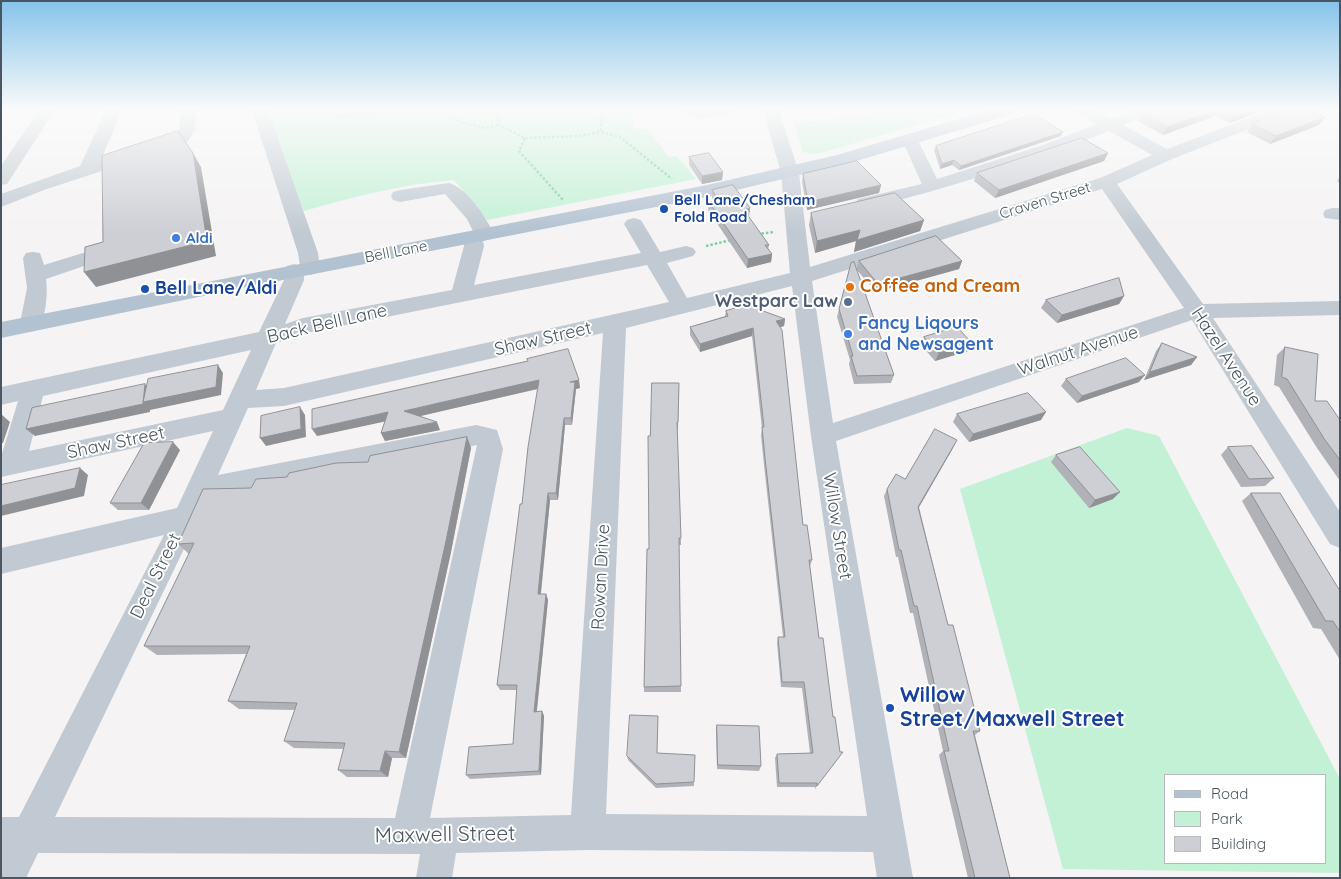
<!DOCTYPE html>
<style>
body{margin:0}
#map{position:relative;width:1341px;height:879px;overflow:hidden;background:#f5f3f3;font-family:Quicksand,sans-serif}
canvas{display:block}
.frame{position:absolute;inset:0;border:2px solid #4a5661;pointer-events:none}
.legend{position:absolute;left:1164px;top:774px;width:162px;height:90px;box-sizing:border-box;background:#fff;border:1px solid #b7bbc0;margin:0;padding:6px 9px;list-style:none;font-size:15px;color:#4a5661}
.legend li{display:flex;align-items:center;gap:10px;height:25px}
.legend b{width:25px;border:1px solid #b7bbc0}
</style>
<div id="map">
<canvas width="1341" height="879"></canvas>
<div class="frame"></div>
<ul class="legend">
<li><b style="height:6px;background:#b3c2d1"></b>Road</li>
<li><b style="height:14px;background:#c3f1d5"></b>Park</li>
<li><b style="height:14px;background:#cdcfd5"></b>Building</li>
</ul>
</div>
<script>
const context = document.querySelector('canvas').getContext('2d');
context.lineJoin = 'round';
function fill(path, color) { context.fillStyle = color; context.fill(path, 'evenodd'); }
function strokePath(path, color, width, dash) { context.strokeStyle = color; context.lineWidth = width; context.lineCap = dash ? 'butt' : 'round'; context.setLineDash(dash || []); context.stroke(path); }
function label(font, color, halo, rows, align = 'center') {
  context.font = font + ' Quicksand,sans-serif'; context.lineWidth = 4; context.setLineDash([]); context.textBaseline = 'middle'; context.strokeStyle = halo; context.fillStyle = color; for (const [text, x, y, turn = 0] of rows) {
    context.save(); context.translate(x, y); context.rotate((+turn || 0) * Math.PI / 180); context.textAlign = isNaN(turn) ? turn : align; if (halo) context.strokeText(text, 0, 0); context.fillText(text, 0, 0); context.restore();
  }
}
fill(new Path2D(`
 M260,110H632L634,128L647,129L669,157L677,156L696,179L487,220L454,180C402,184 354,197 304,211Z
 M880,110H969L817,154H810L802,151L794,123L847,117Z
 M1127,428L1159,436L1340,779V873L1063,869L960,489ZM1165,775H1325V863H1165Z`), '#c3f1d5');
strokePath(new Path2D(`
 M447,110L459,122L486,128L499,125
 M496,110L499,125L525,138L519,151L563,200
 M601,110V132L620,137L672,179
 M337,117L377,113L380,110
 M525,138L578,136L601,132
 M757,234L775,232
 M706,246L731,240`), '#7ad0a6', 2.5, [2.5, 2]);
fill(new Path2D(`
 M39,110H55L7,184L1,185V166Z
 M106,110H122L101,160L175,135L179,130L180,110H196L195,130L187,143L44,190L1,207V194L80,166Z
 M252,110H268L318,253L320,268L317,273L310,275L304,273V280L285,324L303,318L452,290L464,246L462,237L465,233L473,231L467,219L445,194L400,202L393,200L391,196L393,192L400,190L449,183C466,187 488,219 494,235L491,239L483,241L484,246L474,285L641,253L624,224L627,220L634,218L641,220L660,252L686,246L693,248L696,252L693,256L667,263L687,298L790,273L781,173L763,110H779L799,173L810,267L1100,178L1152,155L1109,131C1029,163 948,188 865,209L858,207L856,203L858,199L922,184L902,140L904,136H916L937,179L1043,145L1097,124L1077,113L1075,110H1095L1111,119L1133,110H1155L1153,113L1123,125L1167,149L1270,110H1292L1290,113L1172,159L1117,184L1203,304L1340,301V315L1213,318L1340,512V548L1330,544L1192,320L836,441L913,878H877L873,852L588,850L456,853L452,878H416L420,854L38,853L26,878H1V817H19L164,535L1,574V548L177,508L213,431L1,477V457L18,401L1,405V387L259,332L284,280V271L287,266L294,264L300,266L298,253ZM1102,189L1184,308L833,423L812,281ZM647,265L669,302L284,388L256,390L276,343L306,333ZM792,286L811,436L867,816L606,814L626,328ZM603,333L571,815L430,818L503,449L497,430L476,425L218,475L248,408L284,406ZM251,350L223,410L29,451L43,396ZM477,445L395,818L55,817L208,499Z
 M681,110H732L730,113C716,117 690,123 681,110Z
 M1332,208H1340V220L1325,218L1323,214L1325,210Z
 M33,252L40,253L44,265L83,253L90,254L93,259L90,264L46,279C48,293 46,316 39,328L31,331L23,328L20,323L27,288L23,258L26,253Z`), '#c1cad2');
fill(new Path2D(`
 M989,110H1016L1013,114L850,163L707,197L232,290L1,338V322L707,185L837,155Z`), '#b3c2d1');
fill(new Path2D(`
 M1151,110H1265L1230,123L1215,116L1163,135L1138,121L1142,113Z
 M1252,124L1319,125L1270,144L1247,132Z
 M1061,136L959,170L952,165L940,169L934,150L936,146Z
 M1108,153L1104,161L995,198L974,181L977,173Z
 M689,157L723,172L722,180L702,184L689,165Z
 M803,174L881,185L879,193L807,210L802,182Z
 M1340,177V183L1337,181Z
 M712,190L750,208L749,216L748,217L769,245L768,249L772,254L771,262L747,268L708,210L709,202L714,201L712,198Z
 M811,213L924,220L920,231L854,252L856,241L815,253L809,225Z
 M859,261H962L959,269L876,292L856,269Z
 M851,263L894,375L891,383L854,384L849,364L850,360L837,317Z
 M1124,296L1119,304L1057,323L1041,308L1046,300Z
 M726,311L785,319L784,326L780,327L803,525L812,560L810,566L819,638L840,752L815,789V787H777L775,758L777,754L810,753L802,688L781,687L777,643L778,637H783L764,465L761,435L762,429L752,336L700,352L690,335V327L725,316Z
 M924,337L968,351L935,361L921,345Z
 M1162,343L1197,357L1191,365L1144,380L1156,351Z
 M1285,347L1315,401L1340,420V481L1317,448L1279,387L1274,385L1277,355Z
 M528,361L580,388L576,389L572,425H565L558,500H550L541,594H546L548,600L537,711H542L544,716L541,775L470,779L466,775L513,744L517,690H500L497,685L522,504L538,389L419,416L440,430L385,441L381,433L385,421L317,436Z
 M1066,379L1139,382L1077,403L1061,386Z
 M679,383L678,430H677L681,538V545H679L681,692H644V687L649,549Z
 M957,414L1041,420L969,442L953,422Z
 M467,437L471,448L451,552L406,758H392L388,777H347L338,770L344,749L294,748L284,741L295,710L239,709L228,701L246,654L157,655L144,646L189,554L178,544L251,488L287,477L368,462Z
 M1228,447L1274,478L1265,486L1241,487L1221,455Z
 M953,448L919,507L948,625L980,731L975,735L1010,878H968L939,755L943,751L913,613H910L898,557H896L884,496L887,489L905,479Z
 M180,450L149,510H118L110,503Z
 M1056,455L1113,499L1089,508L1051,462Z
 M1251,493L1340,591V660L1321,629L1313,628L1242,501Z
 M717,725L761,766L759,771L717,769L716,730Z
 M657,753L694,782V786L656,788L628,760L627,756Z`), '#b0b2b7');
fill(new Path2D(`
 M1215,110H1219L1215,116L1163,135L1167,127Z
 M1250,110H1265L1230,123L1234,116Z
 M1325,117L1319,125L1270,144L1276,136Z
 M1063,132L1061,136L959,170L961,166Z
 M193,153L201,167L216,256L96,287L84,272Z
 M1108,153L1104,161L995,198L999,190Z
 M954,160L952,165L940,169L942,164Z
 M723,172L722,180L702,184V176Z
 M881,185L879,193L807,210L808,202Z
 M750,208L749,216L743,218L744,210Z
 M924,220L920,231L854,252L856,241L815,253L817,241L860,230Z
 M772,254L771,262L747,268L748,259Z
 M962,261L959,269L876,292L878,284Z
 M1124,296L1119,304L1057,323L1062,315Z
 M785,319L784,326L775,329L776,321Z
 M753,328L752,336L700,352V344Z
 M972,343L968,351L935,361L939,353Z
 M1197,357L1191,365L1144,380L1150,372Z
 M218,365L223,373L221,395L150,410V412L35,436L26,429L145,384L151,392Z
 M1145,375L1139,382L1077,403L1082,396Z
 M539,380L541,388L408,419L404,411Z
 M579,380L580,388L576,389L572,425L571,418L570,382Z
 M300,407L305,415L306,437L266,446L260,438Z
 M388,412L392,420L317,436L312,429Z
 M1046,412L1041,420L969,442L973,434Z
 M1,414L10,422L3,443H1Z
 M564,418L565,425L558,500L556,493Z
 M437,422L440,430L385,441L381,433Z
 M467,437L471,448L451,552L406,758L399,752Z
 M957,440L953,448L915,514L918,507Z
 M173,442L180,450L149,510L141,503Z
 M80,468L88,475L84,496L1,516V506Z
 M1120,492L1113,499L1089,508L1095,500Z
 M548,493L550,500L540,600L538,594Z
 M546,594L548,600L536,717L534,712Z
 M542,711L544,716L541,775L539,771Z
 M385,751L392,758L388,777L380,771Z`), '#909195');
const building = new Path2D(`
 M1151,110H1215L1167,127L1142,113Z
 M1223,110H1250L1234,116Z
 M1285,110H1309L1325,117L1276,136L1252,124Z
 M1034,114L1063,132L961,166L954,160L942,164L936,146Z
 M178,131L193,153L207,241L84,272L85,247L103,242L102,156Z
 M1082,138L1108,153L999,190L977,173Z
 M709,153L723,172L702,176L689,157Z
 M857,161L881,185L808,202L803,174Z
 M733,185L750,208L744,210L769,245H765L772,254L748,259L709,202L719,200L712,190Z
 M895,193L924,220L857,240L860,230L817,241L811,213Z
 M936,236L962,261L878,284L859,261Z
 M854,262L894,375L857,376L851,356H853L839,309L851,263Z
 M1119,278L1124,296L1062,315L1046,300Z
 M747,305L785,319L776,321L782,330L799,489L803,525H807L812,560H809L819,638H823L833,717H835L840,752H843L817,786V783H779L777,754L813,753L804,682H782L778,637H785L765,458L762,427H764L753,328L700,344L690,327L728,316L726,311Z
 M957,327L972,343L939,353L924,337Z
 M1162,343L1197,357L1150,372Z
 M1285,347L1318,354L1315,401H1327L1340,420V460L1325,440L1287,379L1282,377Z
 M568,349L579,380L570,382H575L571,418H564L556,493H548L538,594H546L534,712L542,711L539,771L466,775L469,747L513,744L517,685H497L520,504H522L528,447L539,380L404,411L437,422L381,433L388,412L312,429V409L528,361L527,359Z
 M1126,358L1145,375L1082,396L1066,379Z
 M218,365L216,387L143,402L148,379Z
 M652,383H679L678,422H677L681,538H679L681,686L644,687L647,549H649L648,436H650Z
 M145,384L143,404L26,429L32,408Z
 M1028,393L1046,412L973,434L957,414Z
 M300,407L301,429L260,438L261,416Z
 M935,429L957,440L918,507L948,625H953L980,731H973L1010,878H975L944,751H949L917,606H914L901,550H899L887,489L896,474L905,479Z
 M467,437L446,541L399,752L385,751L380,771L338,770L345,743L284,741L297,703L228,701L250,646H144L194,543L178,544L203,489L251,488L256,479L287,477L289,473L336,463L368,462L370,456Z
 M173,442L141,503H110L144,443Z
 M1252,446L1274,478L1249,479L1228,447Z
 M1080,447L1120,492L1095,500L1056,455Z
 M80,468L75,488L1,506V485Z
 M1251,493H1280L1340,591V632L1333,621H1326Z
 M630,715L658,716L657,753L695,755L694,782L656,784L627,756Z
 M717,725L759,726L761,766L718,765Z`);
fill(building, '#cdcfd5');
strokePath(building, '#909195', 1);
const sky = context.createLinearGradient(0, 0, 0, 233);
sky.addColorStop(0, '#85c3ea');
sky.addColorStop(0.47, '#fafafa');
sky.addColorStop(1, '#fafafa00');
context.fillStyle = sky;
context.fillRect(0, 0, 1341, 233);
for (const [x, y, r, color] of [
 [664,209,5,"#1a4fb4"],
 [176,238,5,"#3f7fe0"],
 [850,287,5,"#e8710a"],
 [145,289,5,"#1a4fb4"],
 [848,302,5,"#5c6f8a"],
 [848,334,5,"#3f7fe0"],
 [890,708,5,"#1a4fb4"]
]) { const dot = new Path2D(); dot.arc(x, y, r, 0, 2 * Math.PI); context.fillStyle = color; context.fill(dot); strokePath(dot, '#fff', 2); }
label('bold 15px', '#164399', '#fff', [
 ["Bell Lane/Chesham",674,200],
 ["Fold Road",674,217]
], 'left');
label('15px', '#4a5661', '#fff', [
 ["Craven Street",1045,201,-17],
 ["Bell Lane",396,252,-11]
]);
label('bold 15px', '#366cbe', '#fff', [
 ["Aldi",186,238]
], 'left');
label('bold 18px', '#c56008', '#fff', [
 ["Coffee and Cream",860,287]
], 'left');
label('bold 18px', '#164399', '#fff', [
 ["Bell Lane/Aldi",155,289]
], 'left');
label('bold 18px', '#4e5e75', '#fff', [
 ["Westparc Law",838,302]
], 'right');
label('18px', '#4a5661', '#fff', [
 ["Back Bell Lane",327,324,-13],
 ["Shaw Street",543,339,-13],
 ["Walnut Avenue",1078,351,-18],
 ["Hazel Avenue",1226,357,57],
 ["Shaw Street",116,443,-12],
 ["Willow Street",837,526,81],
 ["Deal Street",156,576,-64],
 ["Rowan Drive",601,577,-87]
]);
label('bold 18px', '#366cbe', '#fff', [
 ["Fancy Liqours",858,324],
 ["and Newsagent",858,345]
], 'left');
label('bold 21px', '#164399', '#fff', [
 ["Willow",900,696],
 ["Street/Maxwell Street",900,720]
], 'left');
label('21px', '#4a5661', '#fff', [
 ["Maxwell Street",445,835,-1]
]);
</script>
